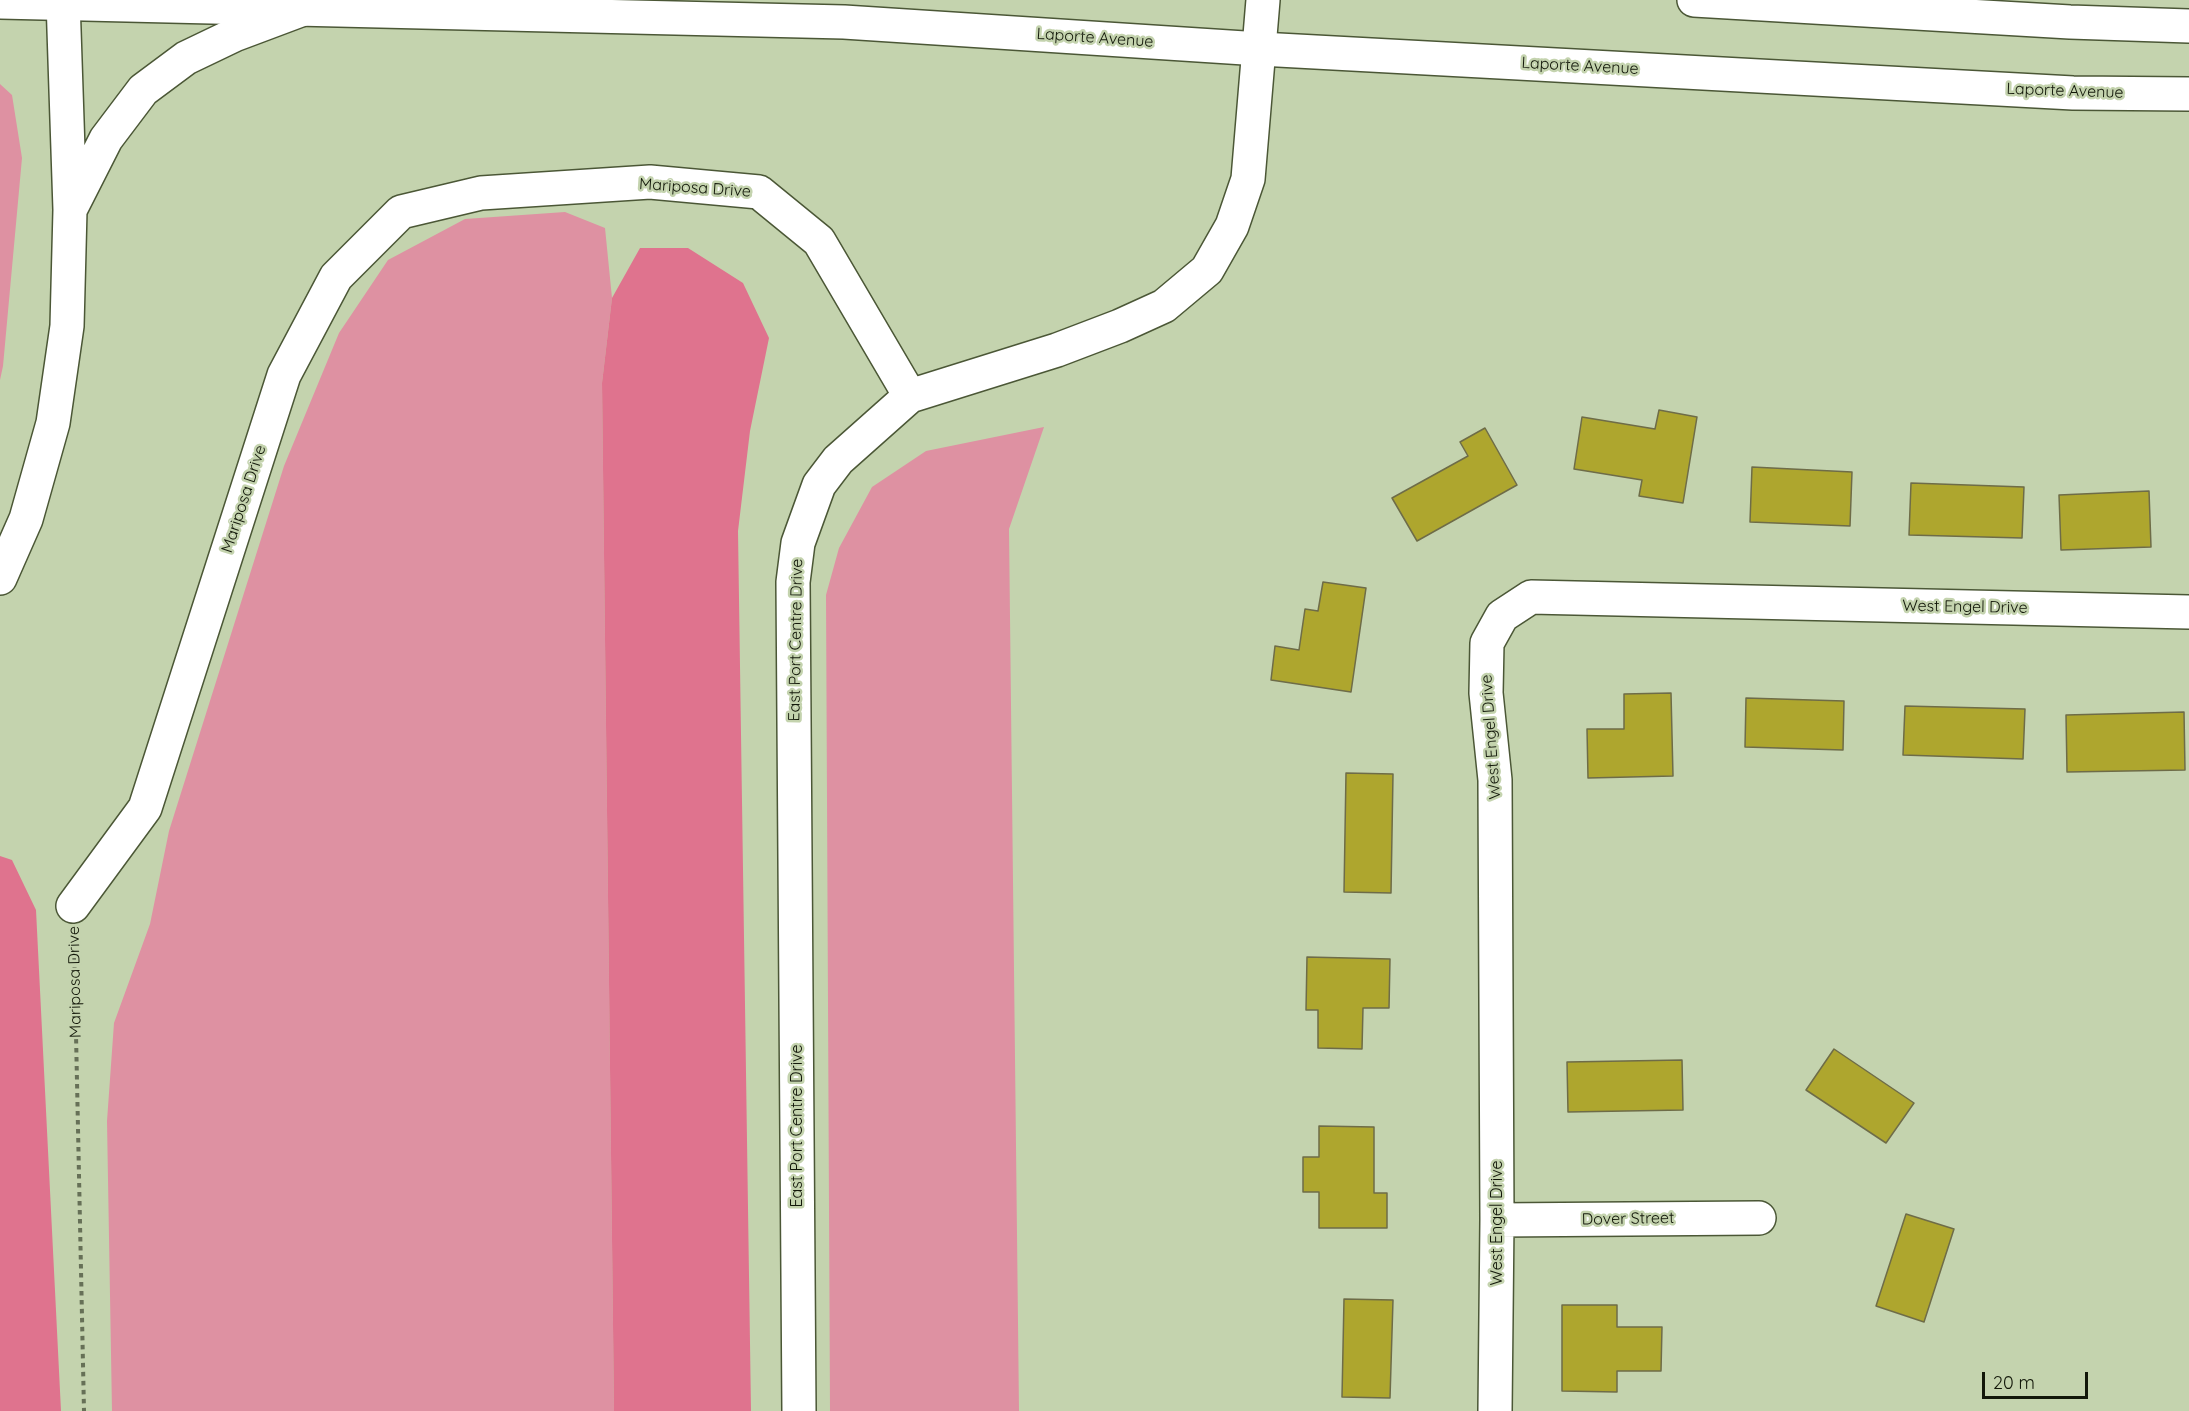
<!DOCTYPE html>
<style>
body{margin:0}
#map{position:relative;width:2189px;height:1411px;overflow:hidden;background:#c4d3ae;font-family:Quicksand,sans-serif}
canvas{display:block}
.scale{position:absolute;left:1982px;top:1372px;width:106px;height:27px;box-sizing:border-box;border:3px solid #121709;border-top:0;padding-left:8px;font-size:18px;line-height:21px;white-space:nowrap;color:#121709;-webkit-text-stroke:4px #c4d3ae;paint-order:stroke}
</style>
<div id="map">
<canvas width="2189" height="1411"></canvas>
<div class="scale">20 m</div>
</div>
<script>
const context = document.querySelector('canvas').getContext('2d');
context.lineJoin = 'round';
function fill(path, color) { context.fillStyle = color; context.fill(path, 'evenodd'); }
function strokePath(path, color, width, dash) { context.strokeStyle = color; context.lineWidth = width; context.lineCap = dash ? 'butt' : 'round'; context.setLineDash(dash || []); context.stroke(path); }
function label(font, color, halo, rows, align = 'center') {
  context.font = font + ' Quicksand,sans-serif'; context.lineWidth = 5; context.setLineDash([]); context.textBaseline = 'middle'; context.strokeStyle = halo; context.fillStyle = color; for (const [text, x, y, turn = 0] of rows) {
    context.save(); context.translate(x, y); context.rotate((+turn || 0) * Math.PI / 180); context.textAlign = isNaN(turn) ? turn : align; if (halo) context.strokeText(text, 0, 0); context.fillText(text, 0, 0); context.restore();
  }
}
fill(new Path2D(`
 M0,84L12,95L22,158L3,366L0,380Z
 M565,212L605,228L612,298L602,383L614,1411H112L107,1121L114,1023L150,924L169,831L284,466L339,333L388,260L465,219Z
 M1044,427L1009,529L1019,1411H830L826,595L839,548L872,487L926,451Z`), '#de91a2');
fill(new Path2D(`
 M640,248H688L743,283L769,338L750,431L738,531L751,1411H614L602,383L612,298Z
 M0,856L12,860L36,910L61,1411H0Z`), '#df738e');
const building = new Path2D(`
 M1659,410L1697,417L1683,503L1639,496L1642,480L1574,469L1582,417L1655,429Z
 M1485,428L1517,485L1417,541L1392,498L1468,456L1460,442Z
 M1752,467L1852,472L1850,526L1750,522Z
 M1911,483L2024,487L2022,538L1909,535Z
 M2149,491L2151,547L2061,550L2059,495Z
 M1323,582L1366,588L1351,692L1271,680L1275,646L1299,650L1305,609L1318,611Z
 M1671,693L1673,776L1588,778L1587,729H1624V694Z
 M1746,698L1844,701L1843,750L1745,747Z
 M1905,706L2025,709L2023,759L1903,755Z
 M2184,712L2185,770L2067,772L2066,715Z
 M1346,773L1393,774L1391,893L1344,892Z
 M1307,957L1390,959L1389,1008H1363L1362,1049L1318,1048V1010H1306Z
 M1834,1049L1914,1103L1886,1143L1806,1090Z
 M1682,1060L1683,1110L1568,1112L1567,1062Z
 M1319,1126L1374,1127V1193H1387V1228H1319V1192H1303V1157H1319Z
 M1906,1214L1954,1229L1924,1322L1876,1306Z
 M1344,1299L1393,1300L1390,1398L1342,1397Z
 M1562,1305H1617V1327H1662L1661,1371H1617V1392L1562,1391Z`);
fill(building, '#aea62e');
strokePath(building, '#6e6c48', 1.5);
const minor = new Path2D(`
 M73,906L145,808L284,375L336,277L401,212L481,193L650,182L759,192L819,241L910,396
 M1497,1220L1759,1218
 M799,1411L793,582L798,543L819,485L838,460L910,396L1057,350L1120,326L1164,306L1207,270L1232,226L1248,179L1263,0
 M1495,1411L1497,1220L1495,780L1486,693L1487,643L1502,616L1531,597L2189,612`);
const major = new Path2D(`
 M1694,0L2070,22L2189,26
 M0,2L844,22L1260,49L2073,93L2189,94`);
const highway = new Path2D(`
 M71,208L106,139L143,90L186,58L234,35L306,8
 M0,578L26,519L53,423L67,326L70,210L63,0`);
strokePath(minor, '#4b5736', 36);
strokePath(major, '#4b5736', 36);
strokePath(highway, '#4b5736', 36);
strokePath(new Path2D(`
 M74,940L84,1411`), '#667057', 4, [4.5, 4.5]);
strokePath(minor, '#fff', 33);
strokePath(major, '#fff', 33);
strokePath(highway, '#fff', 33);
label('16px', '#121709', '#c4d3ae', [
 ["Laporte Avenue",1095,38,4],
 ["Laporte Avenue",1580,66,3],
 ["Laporte Avenue",2065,91,2],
 ["Mariposa Drive",695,188,4],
 ["Mariposa Drive",244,499,-72],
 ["West Engel Drive",1965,607,1],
 ["East Port Centre Drive",796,640,-89],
 ["West Engel Drive",1491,737,-94],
 ["Mariposa Drive",75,982,-91],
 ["East Port Centre Drive",797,1126,-90],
 ["Dover Street",1628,1219,-1],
 ["West Engel Drive",1497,1223,-90]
]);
</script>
